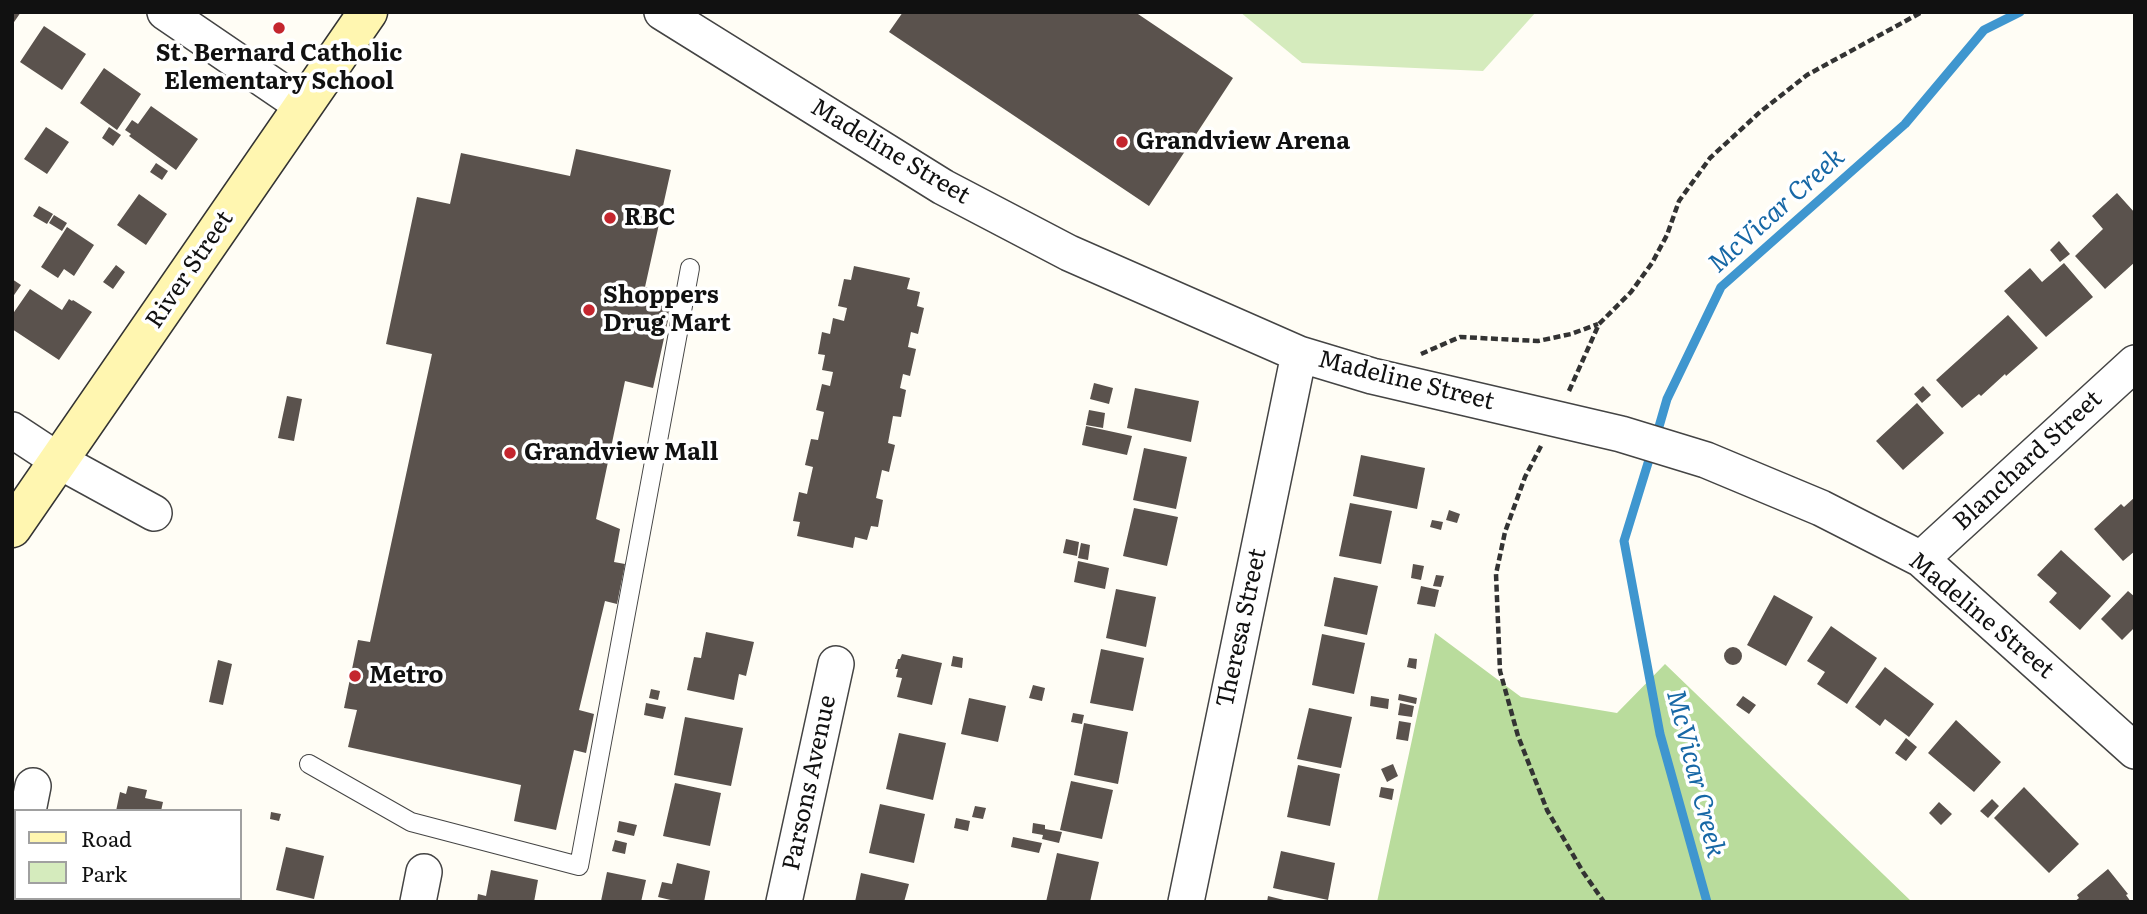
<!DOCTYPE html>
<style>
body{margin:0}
#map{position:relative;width:2147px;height:914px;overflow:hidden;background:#fffdf5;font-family:Literata,serif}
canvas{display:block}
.frame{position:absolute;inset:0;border:14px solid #111;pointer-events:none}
.legend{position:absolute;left:14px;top:809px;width:228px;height:91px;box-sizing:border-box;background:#fff;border:2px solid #a0a0a0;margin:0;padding:9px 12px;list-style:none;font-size:21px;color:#111}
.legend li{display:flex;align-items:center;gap:14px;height:35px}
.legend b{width:35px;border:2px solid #a0a0a0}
</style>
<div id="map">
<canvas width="2147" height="914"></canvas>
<div class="frame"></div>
<ul class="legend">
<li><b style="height:9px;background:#fff6b0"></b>Road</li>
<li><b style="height:19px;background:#d5ebbd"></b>Park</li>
</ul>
</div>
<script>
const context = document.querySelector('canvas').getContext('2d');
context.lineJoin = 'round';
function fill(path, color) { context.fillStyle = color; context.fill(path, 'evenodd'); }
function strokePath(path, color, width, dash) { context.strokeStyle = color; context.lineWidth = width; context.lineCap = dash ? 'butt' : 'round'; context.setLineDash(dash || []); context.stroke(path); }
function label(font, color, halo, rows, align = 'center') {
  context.font = font + ' Literata,serif'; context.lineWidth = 7; context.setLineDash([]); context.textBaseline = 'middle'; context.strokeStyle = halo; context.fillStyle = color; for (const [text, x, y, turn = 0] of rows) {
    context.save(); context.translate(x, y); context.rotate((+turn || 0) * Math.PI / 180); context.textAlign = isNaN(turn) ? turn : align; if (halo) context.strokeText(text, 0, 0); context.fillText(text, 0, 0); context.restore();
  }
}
fill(new Path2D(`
 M1240,12H1536L1483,71L1302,63Z`), '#d5ebbd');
fill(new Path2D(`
 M1435,633L1521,697L1617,713L1665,664L1912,902H1377Z`), '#b9dc9c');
strokePath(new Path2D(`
 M1656,437L1667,399L1721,287L1905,124L1984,30L2020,12
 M1652,450L1624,541L1660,734L1707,902`), '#3f96cf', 9);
fill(new Path2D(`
 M12,12H21L12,25Z
 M903,12H1135L1233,78L1149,206L889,32Z
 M44,26L86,54L62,90L20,62Z
 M104,68L141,94L117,130L80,103Z
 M151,106L198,139L176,170L129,136L131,134L125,130L132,120L138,124Z
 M46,127L69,142L47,174L24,159Z
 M109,127L121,135L113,146L102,138Z
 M576,149L671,170L645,287L674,293L653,388L625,381L596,519L620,529L614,562L625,564L617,604L605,601L579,710L594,714L586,753L574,750L556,830L514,821L521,785L348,747L357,710L344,708L358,640L370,642L432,354L386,344L417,197L450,204L461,153L570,176Z
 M156,163L168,171L162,180L150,172Z
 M2117,193L2135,213V262L2105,289L2075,256L2103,229L2092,216Z
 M139,194L167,214L146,245L117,225Z
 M39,206L53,214L47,224L33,216Z
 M54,215L67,223L62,231L49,223Z
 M67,227L94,245L74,276L64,269L58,278L41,267Z
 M2059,241L2070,254L2060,262L2050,250Z
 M2064,263L2093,297L2046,337L2004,291L2030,268L2042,282Z
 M116,265L125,272L113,289L103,282Z
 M854,266L910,278L907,289L920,292L917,306L924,308L918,334L911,332L908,347L916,349L910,376L903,374L900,388L906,390L901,417L893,416L888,443L895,445L889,472L882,470L876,498L883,500L878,527L871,526L867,540L855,537L853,548L797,536L800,522L793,521L799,492L807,494L813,467L805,465L811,439L818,440L824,412L816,410L822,384L830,386L833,372L822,370L825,355L818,354L822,332L830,334L833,318L844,321L847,308L838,306L844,279L851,280Z
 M12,279L21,285L12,298Z
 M30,289L62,310L69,299L72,301L73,300L92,312L59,360L12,329V315Z
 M2008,315L2038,348L2006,376L2005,374L1981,396L1979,394L1962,408L1936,380Z
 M1094,383L1113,388L1109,404L1090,399Z
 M1923,386L1931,395L1922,403L1914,394Z
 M1135,388L1199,401L1191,442L1127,428Z
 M287,396L302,399L294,441L278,438Z
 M1917,403L1944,433L1903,470L1876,441Z
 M1089,410L1105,413L1103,428L1086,425Z
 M1086,426L1132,436L1127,455L1082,445Z
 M1144,448L1187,457L1176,509L1133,500Z
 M1361,455L1425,468L1417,509L1353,496Z
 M2135,497V551L2123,561L2094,529L2121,504L2124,507Z
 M1350,503L1392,511L1381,564L1339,556Z
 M1134,508L1178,517L1167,566L1123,556Z
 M1449,510L1460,514L1457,523L1446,520Z
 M1432,520L1443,522L1441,530L1430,527Z
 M1066,539L1079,542L1077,556L1063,553Z
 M1081,543L1090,545L1088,560L1078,558Z
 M2061,550L2111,596L2080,630L2049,602L2057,593L2037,575Z
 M1078,561L1109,568L1105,589L1074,582Z
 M1413,564L1424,566L1421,580L1411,578Z
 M1436,575L1444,576L1441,587L1433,586Z
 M1334,577L1378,586L1367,635L1324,626Z
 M1421,586L1439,590L1435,607L1417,604Z
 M1116,589L1156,597L1146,647L1106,638Z
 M2128,591L2135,597V627L2122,640L2101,619Z
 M1774,595L1813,617L1786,666L1747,645Z
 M1831,626L1877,658L1847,704L1817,684L1825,672L1807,661Z
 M706,632L754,642L746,676L739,674L734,700L687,690L694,657L701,658Z
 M1322,634L1365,643L1354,694L1312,685Z
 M1724 656a9 9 0 1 1 18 0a9 9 0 1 1-18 0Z
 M1101,649L1144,658L1133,711L1090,703Z
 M902,654L942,663L932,705L897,697L902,678L896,677L898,669H895L898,659H900Z
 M953,656L963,658L962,668L951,666Z
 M1409,658L1417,659L1416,669L1407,667Z
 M218,660L232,664L223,705L209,702Z
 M1885,667L1934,704L1909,737L1885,719L1880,726L1855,707Z
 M1033,685L1045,688L1042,701L1029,698Z
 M651,689L660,691L658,700L649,698Z
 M1399,694L1417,698L1416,704L1398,700Z
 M1371,696L1389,699L1388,709L1370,706Z
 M1743,696L1756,705L1749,714L1736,705Z
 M969,698L1006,706L998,742L961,734Z
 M646,703L666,707L663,719L644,715Z
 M1400,703L1414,706L1412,717L1398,715Z
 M1309,708L1352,717L1341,768L1297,759Z
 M1073,713L1084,715L1082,724L1071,722Z
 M685,717L743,728L731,786L674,775Z
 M1956,720L2001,762L1974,792L1928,753Z
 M1399,721L1411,723L1408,741L1396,739Z
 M1084,723L1128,732L1118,784L1074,775Z
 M899,733L946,743L933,800L886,789Z
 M1906,738L1917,747L1906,761L1895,753Z
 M1393,764L1398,776L1387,782L1381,769Z
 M1298,765L1340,774L1330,826L1287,817Z
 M1071,781L1113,790L1102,839L1060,830Z
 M675,783L721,793L710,846L663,836Z
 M128,786L147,790L145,798L163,802L161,811H116L120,792L126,794Z
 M1381,787L1394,789L1392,800L1379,797Z
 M2024,787L2079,844L2049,873L1994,818Z
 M1992,799L1999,806L1988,818L1980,811Z
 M1939,802L1952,814L1941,825L1929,813Z
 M880,804L925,814L914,863L869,853Z
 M975,806L986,808L983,819L972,817Z
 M271,812L281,814L279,821L270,819Z
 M956,818L970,821L968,831L954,828Z
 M619,821L637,825L634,836L617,832Z
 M1033,823L1045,825V829L1062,832L1059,843L1042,839L1043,835L1032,833Z
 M1013,837L1042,843L1039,853L1011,847Z
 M615,840L627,843L625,854L612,851Z
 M286,847L324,856L314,899L276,890Z
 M1281,851L1335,863L1328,900L1273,888Z
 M1057,853L1099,862L1090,902H1046Z
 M677,863L710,871L704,902H679L658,897L662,882L672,884Z
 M2108,869L2128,894L2126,895L2131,902H2074L2079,898L2077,895Z
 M491,870L538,880L534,902H477L478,894L486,896Z
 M607,872L646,880L641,902L601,901Z
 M861,873L909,884L904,902H855Z
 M1268,896L1288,901V902H1267Z
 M92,898H142L141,902H92Z
 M218,898H234V902H217Z`), '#5a524d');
const lane = new Path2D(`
 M309,764L411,822L579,866L690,268`);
const street = new Path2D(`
 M165,12L303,106
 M662,12L943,187L1069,253L1299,354L1372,376L1621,434L1706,460L1821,508L1921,559L2135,751
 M12,430L59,461L154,513
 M1921,559L2135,363
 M28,811L33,786
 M12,881L16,865
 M418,902L424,872
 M784,902L836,664
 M1186,902L1299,354`);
const secondary = new Path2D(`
 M12,528L368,12`);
strokePath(lane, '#444', 20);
strokePath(street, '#444', 38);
strokePath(secondary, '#333', 41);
strokePath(new Path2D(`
 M1421,354L1460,337L1538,341L1571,334L1598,324
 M1569,391L1599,324L1631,292L1652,263L1667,235L1679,201L1710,158L1760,112L1807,75L1922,12
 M1541,446L1525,477L1505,532L1496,574L1500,671L1518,736L1547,810L1583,872L1604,902`), '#333', 4.5, [7, 3.5]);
strokePath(lane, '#fff', 18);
strokePath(street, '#fff', 35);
strokePath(secondary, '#fff6b0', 38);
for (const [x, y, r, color] of [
 [279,28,7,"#c4262e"],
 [1122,142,7,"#c4262e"],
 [610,218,7,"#c4262e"],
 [589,310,7,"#c4262e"],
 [510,453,7,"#c4262e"],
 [355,676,7,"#c4262e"]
]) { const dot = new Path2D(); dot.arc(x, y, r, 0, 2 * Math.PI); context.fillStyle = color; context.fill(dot); strokePath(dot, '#fff', 2.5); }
label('bold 24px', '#111', '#fff', [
 ["St. Bernard Catholic",279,54,"center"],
 ["Elementary School",279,82,"center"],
 ["Grandview Arena",1136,142],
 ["RBC",624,218],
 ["Shoppers",603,296],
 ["Drug Mart",603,324],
 ["Grandview Mall",524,453],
 ["Metro",369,676]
], 'left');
label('24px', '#111', '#fff', [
 ["Madeline Street",890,152,31],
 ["River Street",190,270,-56],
 ["Madeline Street",1406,381,14],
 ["Blanchard Street",2028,461,-43],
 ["Madeline Street",1981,616,40],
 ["Theresa Street",1242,628,-78],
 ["Parsons Avenue",810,783,-78]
]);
label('italic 26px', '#1768a6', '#fff', [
 ["McVicar Creek",1777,211,-42],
 ["McVicar Creek",1695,774,76]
]);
</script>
